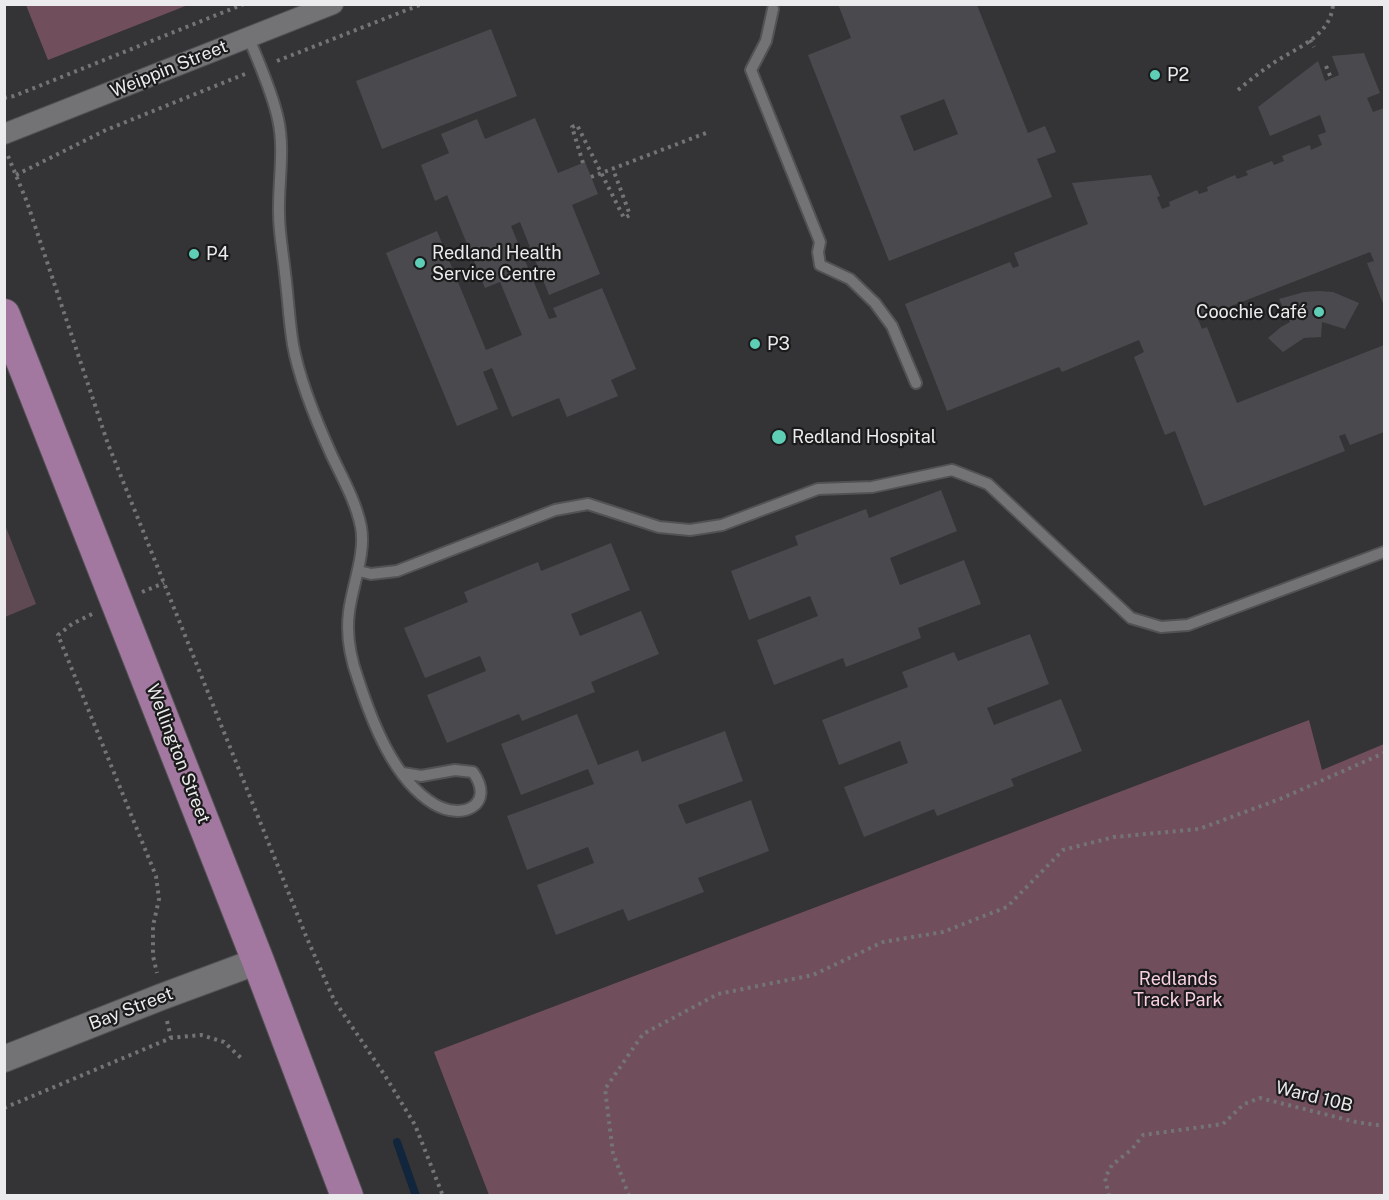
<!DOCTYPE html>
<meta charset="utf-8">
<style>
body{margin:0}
#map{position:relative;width:1389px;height:1200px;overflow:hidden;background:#343336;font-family:"Public Sans",sans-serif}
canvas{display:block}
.frame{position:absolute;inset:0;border:6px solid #ebeaec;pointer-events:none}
</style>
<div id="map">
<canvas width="1389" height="1200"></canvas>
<div class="frame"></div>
</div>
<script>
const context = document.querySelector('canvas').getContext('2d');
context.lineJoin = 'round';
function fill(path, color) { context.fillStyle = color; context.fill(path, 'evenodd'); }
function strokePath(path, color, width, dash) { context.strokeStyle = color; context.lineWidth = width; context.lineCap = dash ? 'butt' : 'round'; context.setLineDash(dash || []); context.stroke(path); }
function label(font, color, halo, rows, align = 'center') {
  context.font = font + ' "Public Sans",sans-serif'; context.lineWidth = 4.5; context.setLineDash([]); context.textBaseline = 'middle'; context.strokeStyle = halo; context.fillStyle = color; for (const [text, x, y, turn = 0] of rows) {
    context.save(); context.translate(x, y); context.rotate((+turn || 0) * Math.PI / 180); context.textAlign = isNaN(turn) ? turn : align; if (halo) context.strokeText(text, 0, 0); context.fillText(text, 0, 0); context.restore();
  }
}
fill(new Path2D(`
 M5,525L36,604L5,617H4Z`), '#5f4a53');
fill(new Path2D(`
 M26,5H188L48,60Z
 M1309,720L1322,770L1384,744V1195H489L434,1052Z`), '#714e5c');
strokePath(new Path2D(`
 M397,1142L416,1196`), '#11253c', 8);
fill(new Path2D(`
 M838,4H928L929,6L934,5H977L1028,133L1045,126L1056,152L1037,159L1052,197L889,261L808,55L851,38ZM944,99L958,134L914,151L900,116Z
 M491,29L517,96L382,149L356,81Z
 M1364,53L1380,93L1367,98L1373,112L1384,108V306L1367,263L1374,261L1370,252L1198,319L1202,329L1207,327L1237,403L1384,345V432L1350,445L1345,434L1339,436L1345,451L1204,506L1175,431L1165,435L1134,357L1144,352L1139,340L1062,372L1059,367L947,411L905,304L1010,262L1013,268L1019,266L1014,253L1088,224L1072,183L1151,175L1160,196L1157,197L1162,209L1170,206L1169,202L1197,190L1199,194L1208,191L1207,187L1235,175L1237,179L1248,175L1246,171L1272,161L1274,165L1284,161L1282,156L1310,145L1311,150L1322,145L1318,135L1326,132L1320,115L1270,136L1258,107L1318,61L1325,81L1339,75L1332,56Z
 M535,118L558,173L585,162L598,194L572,205L600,274L549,295L520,222L511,226L549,319L557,317L553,308L602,288L636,369L611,380L618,396L567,417L559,398L512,417L492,368L483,372L498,409L457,426L386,253L437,231L486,350L522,335L500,282L485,288L447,195L435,201L421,165L449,153L441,134L477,119L485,139Z
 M1319,291L1333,292L1359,303L1345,329L1322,322L1321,337L1304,338L1283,352L1268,338L1281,327L1290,322L1279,299L1304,292Z
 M941,490L957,531L890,558L900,585L964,560L981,604L918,628L921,638L846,667L843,658L774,685L757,640L818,616L810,596L749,620L731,571L798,545L795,536L866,509L869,518Z
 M611,543L630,590L571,614L580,636L641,611L659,654L591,682L595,692L522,721L519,714L447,743L427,695L486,671L480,656L425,678L404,628L468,602L464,592L538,562L541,571Z
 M1030,634L1049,684L987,708L994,725L1061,699L1082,751L1011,779L1014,786L937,816L934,809L864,837L844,787L908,763L900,741L839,765L822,720L908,687L902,672L954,652L958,661Z
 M577,714L598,765L638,750L642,762L725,731L743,781L678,805L686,824L751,800L769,851L698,878L704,892L628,921L623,909L556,935L537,885L594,863L588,847L527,870L507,816L594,784L588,769L521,795L501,744Z`), '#4a4a4e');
const service = new Path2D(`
 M773,9L766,41L751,70L820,242L818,252L820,265L850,279L875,303L892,326L916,383
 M249,38C259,64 272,91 278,119C285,150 278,183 279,214C279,233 283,253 285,273C288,296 289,321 293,345C299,378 318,425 332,456C343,479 356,502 361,527C366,554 352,586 349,612C346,635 350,657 358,679C372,722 394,780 434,804C462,821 496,805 473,772L455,770L421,776L403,773
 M359,571L371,574L397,571L555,510L588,504L659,527L690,530L722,525L818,489L872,487L952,470L988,484L1131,618L1161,627L1188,625L1384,552`);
const minor = new Path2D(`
 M4,134L333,4`);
const tertiary = new Path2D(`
 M4,1059L161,997L258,961`);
const primary = new Path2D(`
 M4,315L258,961L347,1196`);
strokePath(service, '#525153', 14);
strokePath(minor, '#525153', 22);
strokePath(tertiary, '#525153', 28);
strokePath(primary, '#525153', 34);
strokePath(new Path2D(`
 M1310,40L1314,47
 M277,61L422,4
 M1326,66L1331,78
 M1238,90C1249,81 1260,72 1272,64C1295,48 1331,37 1333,4
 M4,98L14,96L244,4
 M8,156L27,202L108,444L306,936L334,1000L384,1074L415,1125L443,1196
 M583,163L572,127L577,125L624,218L630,215L613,169
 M16,175L106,130L245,74
 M591,177L706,133
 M142,592L164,583
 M92,614L72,624L58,635L156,876L159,899L153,926V956L157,973
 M167,1021L171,1038
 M4,1108L171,1038L201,1035L224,1042L241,1058
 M629,1196L613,1153L605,1089L643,1034L718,994L813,975L883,942L943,932L1007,907L1063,850L1114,837L1199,829L1280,799L1384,753
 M1109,1196L1105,1178L1112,1165L1132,1149L1143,1135L1223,1124L1244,1104L1260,1098L1356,1122L1384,1126`), '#747376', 4, [3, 4.5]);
strokePath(service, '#737275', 10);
strokePath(minor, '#737275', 20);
strokePath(tertiary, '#737275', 26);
strokePath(primary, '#a278a1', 32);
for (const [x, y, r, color] of [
 [1155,75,6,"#5eceb7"],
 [194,254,6,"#5eceb7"],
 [420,263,6,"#5eceb7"],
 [1319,312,6,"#5eceb7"],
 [755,344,6,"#5eceb7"],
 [779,437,8,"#5eceb7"]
]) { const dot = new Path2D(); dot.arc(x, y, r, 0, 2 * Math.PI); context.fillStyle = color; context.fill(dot); strokePath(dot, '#1b1b1c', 2); }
label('18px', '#ebeaec', '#1b1b1c', [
 ["Weippin Street",169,69,-22],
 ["Wellington Street",178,754,69],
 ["Bay Street",131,1009,-21],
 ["Ward 10B",1314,1097,14]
]);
label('18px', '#ebeaec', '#1b1b1c', [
 ["P2",1167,75],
 ["Redland Health",432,253],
 ["Service Centre",432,274],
 ["P4",206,254],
 ["Coochie Café",1307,312,"right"],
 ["P3",767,344],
 ["Redland Hospital",792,437]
], 'left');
label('18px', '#f8d0df', '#1b1b1c', [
 ["Redlands",1178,979],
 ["Track Park",1178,1000]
]);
</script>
